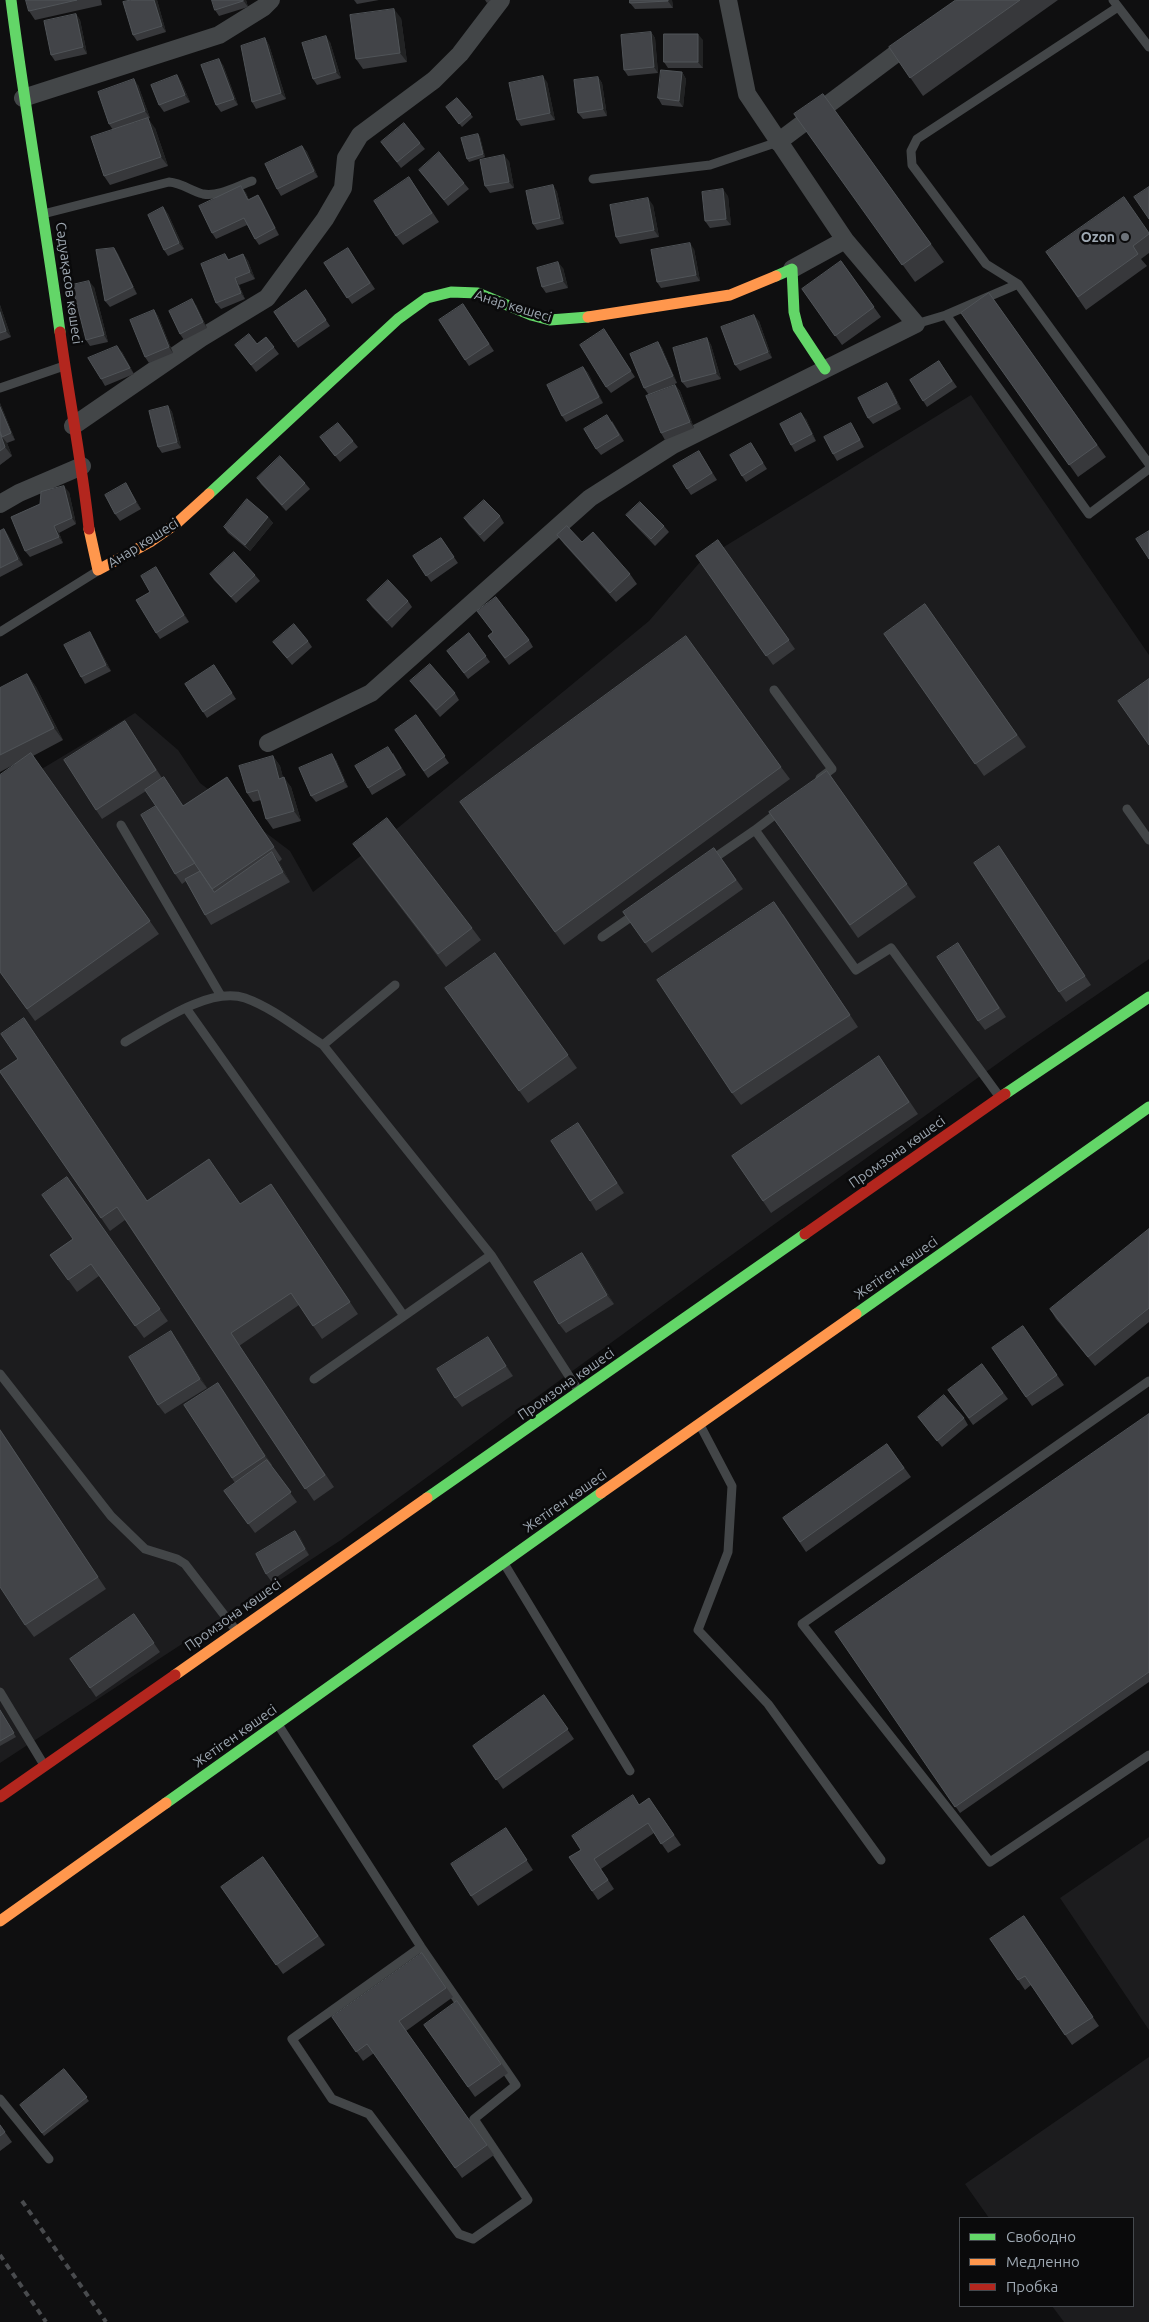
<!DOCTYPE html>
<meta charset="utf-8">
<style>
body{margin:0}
#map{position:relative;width:1149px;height:2322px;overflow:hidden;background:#0f0f10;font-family:Ubuntu,sans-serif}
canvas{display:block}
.legend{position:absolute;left:959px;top:2217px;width:175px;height:90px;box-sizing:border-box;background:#0a0a0b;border:1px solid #45494e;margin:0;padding:6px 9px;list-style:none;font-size:15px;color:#9ea8b2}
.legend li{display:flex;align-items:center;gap:10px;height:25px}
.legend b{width:25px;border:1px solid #45494e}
</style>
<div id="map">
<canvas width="1149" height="2322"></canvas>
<ul class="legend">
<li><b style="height:6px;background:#63d668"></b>Свободно</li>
<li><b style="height:6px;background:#ff974d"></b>Медленно</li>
<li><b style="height:6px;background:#b3261e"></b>Пробка</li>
</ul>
</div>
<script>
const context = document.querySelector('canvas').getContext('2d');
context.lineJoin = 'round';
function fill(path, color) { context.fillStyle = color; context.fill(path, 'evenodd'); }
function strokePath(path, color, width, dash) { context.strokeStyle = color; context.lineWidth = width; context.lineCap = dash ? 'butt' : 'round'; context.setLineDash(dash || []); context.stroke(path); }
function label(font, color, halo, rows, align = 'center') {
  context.font = font + ' Ubuntu,sans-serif'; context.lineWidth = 5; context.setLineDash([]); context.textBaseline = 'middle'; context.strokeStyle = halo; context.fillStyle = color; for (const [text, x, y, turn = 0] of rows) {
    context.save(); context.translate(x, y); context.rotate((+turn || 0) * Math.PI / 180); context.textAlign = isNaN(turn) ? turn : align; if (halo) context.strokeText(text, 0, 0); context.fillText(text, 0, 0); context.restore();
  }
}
fill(new Path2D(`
 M971,395L1149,655V959L1022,1046L708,1272L341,1540L0,1763V794L135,713L178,750L200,783L290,851L313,892L399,827L649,621L701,561Z
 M1149,1837V2030L1060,1898Z
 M1149,2057V2322H1064L1052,2306H1133V2218H989L965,2184Z`), '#1c1c1e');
strokePath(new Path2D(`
 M1113,0L1149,47
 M1118,7L917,139L911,151L912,165L986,264L1018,284L1149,464
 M593,179L710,165L778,142
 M47,213L169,182C182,183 191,191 203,194C219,197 237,186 252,181
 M946,315L1089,514L1149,469
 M916,324L946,315L1018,284
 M0,388L64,366
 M0,632L96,572
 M774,690L832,769L820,778
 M1127,809L1149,840
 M121,825L221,996
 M755,830L781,810
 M710,861L755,830L856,970L891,948L999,1096
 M602,937L638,912
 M395,985L323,1045L491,1255L578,1390
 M186,1008L404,1316
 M125,1042C155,1025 209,986 245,998C273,1008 298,1029 323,1045
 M0,1374L111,1516L145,1549L177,1559L185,1564L235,1629
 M314,1379L491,1255
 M1149,1381L802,1624L990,1862L1149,1755
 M700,1425L732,1486L728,1552L698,1630L768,1704L881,1860
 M505,1565L630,1771
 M0,1692L44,1765
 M279,1726L421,1947L516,2085L474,2119L528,2200L473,2239L459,2234L369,2114L332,2099L292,2039L421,1947
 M0,2099L49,2159`), '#434648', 9);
strokePath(new Path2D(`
 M23,98L219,35L264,7L271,0
 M778,142L914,40
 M792,269L845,240
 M73,426L201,338L267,298L325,219L343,188L346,158L360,135L434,80L460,54L501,0
 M0,504L19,493L82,466
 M268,743L371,693L590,498L673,445L916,324L845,240L747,94L728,0`), '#434648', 18);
strokePath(new Path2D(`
 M11,0C25,111 45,221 60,332
 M776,276L792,269L794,312L798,328L825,369
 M209,494L398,319L427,298L451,292L478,293L531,315L550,320L588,317
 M1005,1094L1149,997
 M856,1314L1149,1107
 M427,1498L805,1234
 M166,1803L601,1493`), '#63d668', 11);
strokePath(new Path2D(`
 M588,317L730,295L776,276
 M89,529L98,570L150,542L177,523L209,494
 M601,1493L856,1314
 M175,1675L427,1498
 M0,1921L166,1803`), '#ff974d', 11);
strokePath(new Path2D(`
 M60,332C69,398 82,463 89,529
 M805,1234L1005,1094
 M0,1797L175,1675`), '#b3261e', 11);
strokePath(new Path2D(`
 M22,2201L106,2322
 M0,2255L46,2322`), '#494b4e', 4, [6, 5]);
fill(new Path2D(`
 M26,0H102H101L102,5L35,20L29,11Z
 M131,0H157L166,32L137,41L133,35Z
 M212,0H246L248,7L219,16L215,10Z
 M354,0H379L357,4Z
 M485,0H491L487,3Z
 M630,0H672L673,8L635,9L630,3Z
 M956,0H1058L923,96L889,47Z
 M76,14L80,20L87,54L55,61L51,55Z
 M401,18L407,62L363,69L356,59Z
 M651,32L655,38L658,73L628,76L624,70Z
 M265,38L269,45L286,99L256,109L252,102Z
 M703,40V68H668L664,62Z
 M330,42L341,78L317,85L313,79Z
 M223,65L238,105L221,112L216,105Z
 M682,72L686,79L683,107L662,105L658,98Z
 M598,77L602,83L607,116L583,119L578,113Z
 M181,81L190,102L164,112L159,105Z
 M547,82L555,120L521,126L517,120Z
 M138,85L150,118L133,123L155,128L168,166L110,185L104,176L113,130L109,124Z
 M823,94L944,262L915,282L794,114Z
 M457,98L473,117L462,127L446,107Z
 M478,134L480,137L485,157L469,162L467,159Z
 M381,142L420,143L425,149L401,168Z
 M302,146L307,152L318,177L281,196L277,189Z
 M509,161L514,188L490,193L485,186Z
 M419,170L464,183L469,189L448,206Z
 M409,177L439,222L403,245L396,236Z
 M553,185L557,192L564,224L537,230L533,224Z
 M241,186L246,193L249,200L258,195L262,201L279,235L259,245L255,239L247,225L216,239L212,233Z
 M728,196L731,225L710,228L705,221Z
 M653,205L659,237L620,244L616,237Z
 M163,207L168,214L184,249L168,256L164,250Z
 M1149,233V253L1141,259L1147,266L1086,310L1046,252Z
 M114,248L118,254L137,294L110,307L105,301Z
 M348,248L375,289L352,304L324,263Z
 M694,249L700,281L661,288L657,282Z
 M225,254L229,260L243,254L248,261L255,279L239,285L245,299L221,309L216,303Z
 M841,261L881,317L842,345L802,289Z
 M563,268L568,288L546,293L542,287Z
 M94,287L108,342L90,346L86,340Z
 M306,290L330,326L298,348L274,312Z
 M989,293L1106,457L1078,477L961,313Z
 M463,304L494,351L469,366L465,360Z
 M0,305L11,337L0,341Z
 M196,305L207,328L184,340L180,334Z
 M154,310L158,316L173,353L149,363L145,357Z
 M759,321L772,358L740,371L735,365Z
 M608,336L635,377L611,393L606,387Z
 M266,337L279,354L256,372L240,351L257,344Z
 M707,338L711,345L721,379L687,388L682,382Z
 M658,342L662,348L677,383L649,395L644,388Z
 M122,352L134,374L105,386L101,379Z
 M939,361L957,387L927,407L910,380Z
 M583,367L588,373L603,403L566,422L562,416Z
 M675,385L680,391L694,428L665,440L661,433Z
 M892,390L901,409L873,424L868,418Z
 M0,403L15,440L7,443L12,456L0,465Z
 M168,406L172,412L181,448L162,453L158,447Z
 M806,419L816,441L795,452L791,445Z
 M612,421L624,441L601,455L596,449Z
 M855,430L864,447L837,461L833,454Z
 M320,437L353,441L358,447L340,462Z
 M751,443L767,469L746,482L742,476Z
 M699,451L717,480L691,495L687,489Z
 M257,478L305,483L310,489L286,511L261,484Z
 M130,490L141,509L120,521L115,514Z
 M69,492L76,524L59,533L63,543L30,557L25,551Z
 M626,515L664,526L669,532L655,546L631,521Z
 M500,516L504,523L484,542L469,525L464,518Z
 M268,517L273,523L250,551L228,533L224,527Z
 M4,529L8,535L23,565L0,577V531Z
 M557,535L582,542L630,574L637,584L616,602L564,544Z
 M441,538L458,563L431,582L413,556Z
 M718,540L795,649L773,665L696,556Z
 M156,567L189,622L160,639L156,633L150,592Z
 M210,574L255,575L260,581L236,603L214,580Z
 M367,600L408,601L412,607L392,628L372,607Z
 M925,604L1026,747L984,776L884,634Z
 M477,611L529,640L533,647L509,665L488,636L493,632Z
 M469,633L490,662L468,679L447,651Z
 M94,639L111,671L85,684L81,677Z
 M308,641L312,647L292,665L273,642Z
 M214,665L236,699L207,718L185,684Z
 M27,674L36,687L63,740L33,756L159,934L35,1021L0,972L15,764L0,772V688Z
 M410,681L455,693L459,700L440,717Z
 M416,715L449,763L428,778L395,730Z
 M131,730L162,778L183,806L227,777L282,859L279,862L290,882L211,925L205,915L186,881L182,884L175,874L156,806L146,791L102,819L96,810Z
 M393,753L406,775L372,795L368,788Z
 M273,756L280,766L283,778L291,787L301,821L273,829L266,819L261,800L253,802L247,793Z
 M336,760L348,787L316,802L311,796Z
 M781,767L790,779L564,945L469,814Z
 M827,771L916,897L858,938L769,812Z
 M353,844L472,928L481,940L446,967L362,857Z
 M999,846L1091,985L1066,1002L1059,992Z
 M714,848L743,889L652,953L623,912Z
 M783,914L858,1027L741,1105L732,1093Z
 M958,943L1006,1017L985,1030L978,1021Z
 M495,953L577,1068L528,1103L445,988Z
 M879,1056L918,1114L771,1213L732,1156Z
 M18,1059L147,1201L240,1204L271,1184L358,1314L322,1339L299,1305L239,1346L334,1487L314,1501L125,1220L110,1231L0,1072Z
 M578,1123L624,1193L596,1211L590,1201Z
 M67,1177L168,1321L144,1338L99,1276L77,1292L50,1255L73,1239Z
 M1149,1229V1322L1095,1366L1056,1319L1050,1309Z
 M582,1253L589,1262L614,1304L566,1333L559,1324Z
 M1023,1326L1064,1385L1032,1406L992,1348Z
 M488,1337L513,1376L462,1407L455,1398Z
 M178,1341L207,1388L165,1414L158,1405Z
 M982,1364L1008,1399L973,1425L948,1390Z
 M218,1383L272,1465L271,1466L297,1502L255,1533L224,1491L235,1483L184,1405Z
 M1149,1414V1682L960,1813L835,1632Z
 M918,1417L964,1418L968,1425L942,1447Z
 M0,1429L106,1589L34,1637L25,1625Z
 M887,1444L911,1477L806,1552L783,1518Z
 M295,1531L300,1537L309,1555L271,1581L266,1574Z
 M134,1614L160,1652L96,1697L70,1659Z
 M544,1695L574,1739L503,1789L473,1746Z
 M0,1710L16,1737L0,1746Z
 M649,1798L681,1845L668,1853L654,1833L601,1869L614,1889L598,1900L569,1857L581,1850Z
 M506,1828L533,1870L478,1906L471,1896Z
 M263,1857L325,1945L283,1974L221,1887Z
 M1024,1916L1099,2026L1072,2045L1031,1985L1025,1990L990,1939Z
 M422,1953L453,1997L406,2031L494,2155L462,2178L374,2053L363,2061L332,2017Z
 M457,2001L508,2073L475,2097L424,2025Z
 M64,2069L89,2101L44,2136L20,2105Z
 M0,2125L12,2142L0,2151Z`), '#37383b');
fill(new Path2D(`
 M154,0H157L166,32L162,26Z
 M243,0H246L248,7Z
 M668,0H672L673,8L668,1Z
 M394,9L401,18L407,62L400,53Z
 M76,14L80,20L87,54L83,47Z
 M651,32L655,38L658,73L654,67Z
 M698,34L703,40V68L698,62Z
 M326,36L330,42L341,78L336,72Z
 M265,38L269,45L286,99L281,93Z
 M219,59L223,65L238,105L234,99Z
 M682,72L686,79L683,107L679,101Z
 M177,75L181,81L190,102L185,95Z
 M543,76L547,82L555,120L550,113Z
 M598,77L602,83L607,116L603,109Z
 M134,79L138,85L150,118L145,111Z
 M148,118L155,128L168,166L161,157Z
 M478,134L480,137L485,157L483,154Z
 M302,146L307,152L318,177L314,171Z
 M504,155L509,161L514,188L509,182Z
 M553,185L557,192L564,224L560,218Z
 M241,186L246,193L252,207L248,200Z
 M723,189L728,196L731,225L726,219Z
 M258,195L262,201L279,235L275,228Z
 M648,198L653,205L659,237L654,230Z
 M163,207L168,214L184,249L179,243Z
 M690,243L694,249L700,281L696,275Z
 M114,248L118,254L137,294L133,287Z
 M243,254L248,261L255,279L250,272Z
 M558,262L563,268L568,288L563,281Z
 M235,278L239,285L245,299L241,293Z
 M89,281L94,287L108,342L104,335Z
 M192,299L196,305L207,328L203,322Z
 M0,305L11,337L6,331L0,312Z
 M154,310L158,316L173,353L169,347Z
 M754,315L759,321L772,358L768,352Z
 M707,338L711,345L721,379L716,373Z
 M658,342L662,348L677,383L673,376Z
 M117,346L122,352L134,374L130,368Z
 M583,367L588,373L603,403L599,397Z
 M887,383L892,390L901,409L897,403Z
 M675,385L680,391L694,428L690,422Z
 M0,403L15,440L11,433L0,407Z
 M168,406L172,412L181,448L177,442Z
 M801,413L806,419L816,441L812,434Z
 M0,426L2,437L7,443L12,456L5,447L0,433Z
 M126,483L130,490L141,509L136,502Z
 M64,486L69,492L76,524L72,518Z
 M268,517L273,523L250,551L245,545Z
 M54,526L59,533L63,543L59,537Z
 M4,529L8,535L23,565L18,559Z
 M156,567L160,573L189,622L184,615Z
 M90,632L94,639L111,671L106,665Z
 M27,674L36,687L63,740L54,728Z
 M332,754L336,760L348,787L344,781Z
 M273,756L280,766L286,788L279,779Z
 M284,777L291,787L301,821L294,811Z
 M272,852L279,862L290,882L283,872Z
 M582,1253L589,1262L614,1304L607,1295Z
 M171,1331L178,1341L207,1388L200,1379Z
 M488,1337L495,1347L513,1376L506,1366Z
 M218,1383L225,1392L272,1465L265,1456Z
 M295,1531L300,1537L309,1555L305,1549Z`), '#222324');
const building = new Path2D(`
 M26,0H77L29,11Z
 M131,0H154L162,26L133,35L123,2Z
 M212,0H243V1L215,10Z
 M630,0H668V1L630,3Z
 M956,0H1020L910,78L889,47Z
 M394,9L400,53L356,59L350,15Z
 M76,14L83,47L51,55L44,21Z
 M651,32L654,67L624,70L621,35Z
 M664,34H698V62H664Z
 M326,36L336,72L313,79L302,43Z
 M265,38L281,93L252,102L241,46Z
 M219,59L234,99L216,105L201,65Z
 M661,70L682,72L679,101L658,98Z
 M177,75L185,95L159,105L151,85Z
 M543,76L550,113L517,120L509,83Z
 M598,77L603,109L578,113L574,80Z
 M134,79L145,111L109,124L98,92Z
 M823,94L931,244L902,265L794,114Z
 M457,98L471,114L459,124L446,107Z
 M148,118L161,157L104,176L91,137Z
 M404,123L420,143L397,162L381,142Z
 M478,134L483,154L467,159L461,138Z
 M302,146L314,171L277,189L265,164Z
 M439,152L464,183L444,200L419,170Z
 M504,155L509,182L485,186L480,160Z
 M409,177L432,213L396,236L374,201Z
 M553,185L560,218L533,224L526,191Z
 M241,186L248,200L258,195L275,228L255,239L244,218L212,233L199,206Z
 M1149,187V219L1134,197Z
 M723,189L726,219L705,221L702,192Z
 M1124,197L1149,233V234L1133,246L1138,254L1078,297L1046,252Z
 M648,198L654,230L616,237L610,205Z
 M163,207L179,243L164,250L148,215Z
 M690,243L696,275L657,282L651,250Z
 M114,248L133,287L105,301L96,250Z
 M348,248L370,283L347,298L324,263Z
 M225,254L228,260L243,254L250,272L235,278L241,293L216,303L201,264Z
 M841,261L874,307L835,336L802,289Z
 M558,262L563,281L542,287L537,268Z
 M89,281L104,335L86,340L72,285Z
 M306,290L326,320L294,342L274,312Z
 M989,293L1097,445L1069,465L961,313Z
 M192,299L203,322L180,334L169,311Z
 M463,304L489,344L465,360L439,320Z
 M154,310L169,347L145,357L130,320Z
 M0,312L6,331L0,333Z
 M754,315L768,352L735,365L721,327Z
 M604,329L631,371L606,387L580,345Z
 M249,334L257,344L266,337L274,347L251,365L235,345Z
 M707,338L716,373L682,382L673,348Z
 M658,342L673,376L644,388L630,354Z
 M117,346L130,368L101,379L88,358Z
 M939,361L952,381L923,401L910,380Z
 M583,367L599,397L562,416L547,385Z
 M887,383L897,403L868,418L858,398Z
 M675,385L690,422L661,433L646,396Z
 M168,406L177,442L158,447L149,411Z
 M0,407L11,433L2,437L0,431Z
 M801,413L812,434L791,445L780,424Z
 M607,415L619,435L596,449L584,429Z
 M338,423L353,441L335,456L320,437Z
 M851,423L860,440L833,454L824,437Z
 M0,433L5,447L0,451Z
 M751,443L763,463L742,476L730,455Z
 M699,451L712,473L687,489L673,466Z
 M280,456L305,483L282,505L257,478Z
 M126,483L136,502L115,514L105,495Z
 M64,486L72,518L54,526L59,537L25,551L11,517L40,504L41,492Z
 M247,499L268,517L245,545L224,527Z
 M484,500L500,516L480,535L464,518Z
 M640,502L664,526L651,539L626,515Z
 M567,526L582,542L593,532L630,574L610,593L557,535Z
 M4,529L18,559L0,568V531Z
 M1149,531V559L1136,539Z
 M441,538L454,557L426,576L413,556Z
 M718,540L789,640L766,656L696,556Z
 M234,552L255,575L231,597L210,574Z
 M156,567L184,615L156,633L136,600L150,592L141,576Z
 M388,580L408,601L387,621L367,600Z
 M496,597L529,640L505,658L488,636L493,632L477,611Z
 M925,604L1017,735L975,764L884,634Z
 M294,624L308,641L287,658L273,642Z
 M90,632L106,665L81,677L64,645Z
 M469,633L486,656L464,673L447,651Z
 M686,636L781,767L555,932L460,802Z
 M430,664L455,693L436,710L410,681Z
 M214,665L232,693L203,712L185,684Z
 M27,674L54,728L0,755V688Z
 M1149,679V745L1118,701Z
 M416,715L445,756L424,771L395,730Z
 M125,721L156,770L96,810L64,760Z
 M388,747L401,768L368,788L355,766Z
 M31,753L150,921L27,1009L0,972V775Z
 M332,754L344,781L311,796L299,768Z
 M273,756L279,779L284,777L294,811L266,819L258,790L247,793L239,766Z
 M827,771L907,884L850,925L769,812Z
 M164,777L183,806L227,777L274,847L212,889L145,790Z
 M156,806L195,863L175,874L141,815Z
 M387,818L472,928L438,954L353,844Z
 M999,846L1085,976L1059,992L974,863Z
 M714,848L736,880L645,943L623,912Z
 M272,852L283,872L205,915L185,879L200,871L214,892Z
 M774,902L850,1015L732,1093L657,980Z
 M958,943L999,1008L978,1021L937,957Z
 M495,953L568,1055L519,1091L445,988Z
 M24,1018L147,1201L209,1159L240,1204L271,1184L350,1302L313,1326L291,1293L231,1333L325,1475L305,1489L117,1207L101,1218L0,1072V1071L18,1059L1,1034Z
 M879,1056L909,1102L763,1201L732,1156Z
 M578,1123L617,1183L590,1201L551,1141Z
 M67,1177L160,1309L135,1326L91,1264L68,1280L50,1255L73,1239L42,1195Z
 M1149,1229V1308L1088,1357L1050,1309Z
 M582,1253L607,1295L559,1324L534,1282Z
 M1023,1326L1057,1375L1026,1397L992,1348Z
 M171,1331L200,1379L158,1405L129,1357Z
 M488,1337L506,1366L455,1398L437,1369Z
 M982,1364L1003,1393L969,1418L948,1390Z
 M218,1383L265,1456L232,1478L184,1405Z
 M944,1395L964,1418L937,1441L918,1417Z
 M1149,1414V1672L955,1807L835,1632Z
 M0,1430L98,1577L25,1625L0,1587Z
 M887,1444L904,1468L800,1542L783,1518Z
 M267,1460L291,1492L248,1524L224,1491Z
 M295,1531L305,1549L266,1574L256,1554Z
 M134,1614L154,1643L90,1688L70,1659Z
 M544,1695L568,1729L496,1780L473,1746Z
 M0,1710L14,1733L0,1741Z
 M633,1795L639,1805L649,1798L674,1835L661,1844L648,1823L594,1859L608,1880L592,1891L569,1857L581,1850L572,1836Z
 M506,1828L527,1860L471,1896L451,1864Z
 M263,1857L318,1936L276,1965L221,1887Z
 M1024,1916L1093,2017L1065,2035L1025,1976L1018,1980L990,1939Z
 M422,1953L446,1988L399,2021L487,2145L455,2168L367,2044L356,2052L332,2017Z
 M457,2001L501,2064L468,2087L424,2025Z
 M64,2069L87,2097L42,2133L20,2105Z
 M0,2125L5,2132L0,2136Z`);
fill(building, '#424448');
strokePath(building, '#505458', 1);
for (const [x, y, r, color] of [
 [1125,237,5,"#6c7279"]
]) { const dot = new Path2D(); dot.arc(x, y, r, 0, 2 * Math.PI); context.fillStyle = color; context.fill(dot); strokePath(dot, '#0a0a0b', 2); }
label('bold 14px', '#9ea8b2', '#0a0a0b', [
 ["Ozon",1115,237]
], 'right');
label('14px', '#9ea8b2', '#0a0a0b', [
 ["Сәдуақасов көшесі",69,283,82],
 ["Анар көшесі",513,306,17],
 ["Анар көшесі",143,543,-32],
 ["Промзона көшесі",897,1152,-35],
 ["Жетіген көшесі",896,1268,-35],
 ["Промзона көшесі",566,1384,-35],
 ["Жетіген көшесі",565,1501,-35],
 ["Промзона көшесі",233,1615,-35],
 ["Жетіген көшесі",235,1736,-35]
]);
</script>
